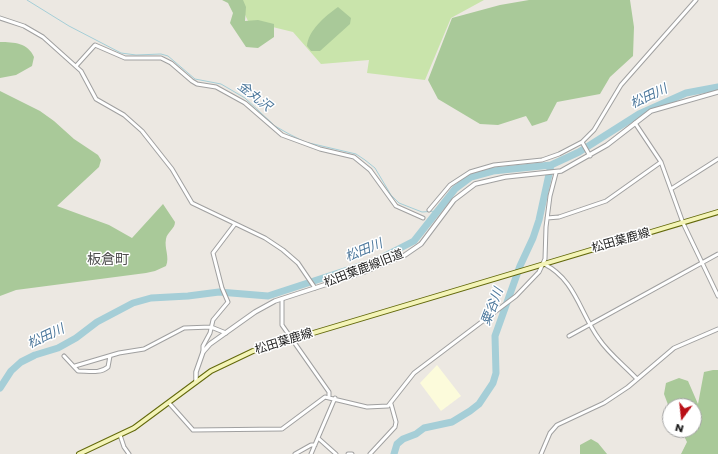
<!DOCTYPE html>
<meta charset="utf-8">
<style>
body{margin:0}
#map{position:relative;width:718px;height:454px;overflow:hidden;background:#ece8e2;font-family:Poppins,sans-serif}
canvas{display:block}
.north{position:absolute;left:662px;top:398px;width:40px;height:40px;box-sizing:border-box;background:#fff;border:1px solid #a4a4a4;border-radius:50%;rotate:195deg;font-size:11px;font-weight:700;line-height:16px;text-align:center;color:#1c1c1c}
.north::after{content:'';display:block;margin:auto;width:14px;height:18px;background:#b90f16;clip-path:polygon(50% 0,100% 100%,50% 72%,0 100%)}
</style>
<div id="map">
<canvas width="718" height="454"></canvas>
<div class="north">N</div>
</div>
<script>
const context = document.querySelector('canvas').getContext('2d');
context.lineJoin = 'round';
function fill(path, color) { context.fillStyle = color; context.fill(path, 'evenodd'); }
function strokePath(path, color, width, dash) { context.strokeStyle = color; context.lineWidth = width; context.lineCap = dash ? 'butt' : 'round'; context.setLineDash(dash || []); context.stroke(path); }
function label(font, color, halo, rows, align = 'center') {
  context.font = font + ' Poppins,"Noto Sans JP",sans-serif'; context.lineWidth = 3; context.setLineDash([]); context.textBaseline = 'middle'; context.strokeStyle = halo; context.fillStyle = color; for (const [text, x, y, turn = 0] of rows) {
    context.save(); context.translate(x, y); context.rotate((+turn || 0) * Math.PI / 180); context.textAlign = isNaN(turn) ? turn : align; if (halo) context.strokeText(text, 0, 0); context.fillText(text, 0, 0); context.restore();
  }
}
fill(new Path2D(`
 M437,365L461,396L441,411L420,383Z`), '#fcfbdb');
fill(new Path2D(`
 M238,0H484L451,18L425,80L367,73L369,60L321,64L293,32L248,21Z`), '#c9e4ab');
fill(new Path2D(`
 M222,0H243L246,7L245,21L258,20L274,24V37L258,48L246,47L230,23L233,13L228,3Z
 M529,0H630L634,27L633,56L610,77L600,94L557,102L547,121L532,126L526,116L498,125L480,124L438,99L428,80L452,18L500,5Z
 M338,7L351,18L350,24L320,51H311L307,46C308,31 325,16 338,7Z
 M0,42C14,42 28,43 34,57L32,66L16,75L0,78Z
 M0,91L40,111L54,121L74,139L98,155L101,160L99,167L57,206L109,225L132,238L163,204L175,222C175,229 167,232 166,239C164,248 170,257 166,266L155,271L146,273L16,290L0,296Z
 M713,370H718V454H681L687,442L681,430H694V406H670V410L664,394L666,383L679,378L688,381L698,404L704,372Z
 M591,439L598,443L607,454H580V445Z`), '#a9c999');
strokePath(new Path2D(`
 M27,0L69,26L121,53L136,55L161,54L168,56L195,79L221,84L245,98L275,126L289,134L305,142L356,154L365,160L375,168L391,195L399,203L422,212L437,211`), '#a5ced7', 1);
strokePath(new Path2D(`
 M0,388L11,371L21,362L35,355L58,348L76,338L97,322L133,303L151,298L188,296L219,292L268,296L375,261L414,241L455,189L471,177L493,171L551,165L579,152L639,114L686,93L718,87
 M394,454L397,444L403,439L416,434L424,428L452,422L470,411L479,404L493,383L496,373L495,336L520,266L533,238L539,220L551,165`), '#a5ced7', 7);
const minor = new Path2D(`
 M0,18L24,26L43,37L81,71L96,99L124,115L142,131L172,169L192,203L265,238L283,250L298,263L315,288
 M76,66L95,45L125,58H161L171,63L192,81L197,84L216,87L245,103L282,135L320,149L354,157L370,170L396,206L423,218
 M635,123L661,162
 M582,142L590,156
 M671,189L718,159
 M429,210L450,185L470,172L494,165L542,160L559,154L582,142L594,130L621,85L696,0
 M547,218L559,217L606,201L661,162L683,223L718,296
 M544,264C575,279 580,313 599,339C609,354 625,366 637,379
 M282,299V325L329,392V396
 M569,336L718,254
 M203,352V346L210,333L213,320L228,302L222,288L213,253L235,224
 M64,356L78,371C88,371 100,374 108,367L110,356
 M75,366L119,353L144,349L184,328L211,327L226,333
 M169,403L193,430L282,429L325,397L367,407L388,406L414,373L516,296L539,272L545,259L546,227L550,196L556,173
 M120,435L124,447L129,454
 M318,438L336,454
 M295,454L311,445H315
 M311,454L335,398
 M348,454H352
 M370,454L395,427L396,422L391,404
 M541,454L550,433L557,425L604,403L628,387L674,348L718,329`);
const tertiary = new Path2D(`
 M196,382V372L203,352L210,344L255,312L275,301L364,272L405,255L421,244L454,200L475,184L505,177L561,171L607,145L651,111L718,92`);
const secondary = new Path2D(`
 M79,454L134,428L211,371L253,351L718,212`);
strokePath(minor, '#a0a0a0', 5);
strokePath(tertiary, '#a0a0a0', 5.5);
strokePath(secondary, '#63690c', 6);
strokePath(minor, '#fff', 3);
strokePath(tertiary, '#fff', 3.5);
strokePath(secondary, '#f4f4b8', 4);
label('12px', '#1c1c1c', '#fff', [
 ["松田葉鹿線",621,241,-16],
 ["松田葉鹿線旧道",364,269,-21],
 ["松田葉鹿線",284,342,-17]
]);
label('italic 13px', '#4d789c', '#fff', [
 ["金丸沢",254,97,38],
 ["松田川",649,97,-25],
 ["松田川",364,251,-22],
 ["粟谷川",493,307,-69],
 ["松田川",46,337,-25]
]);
label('14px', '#4f4f4f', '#fff', [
 ["板倉町",108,260]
]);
</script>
